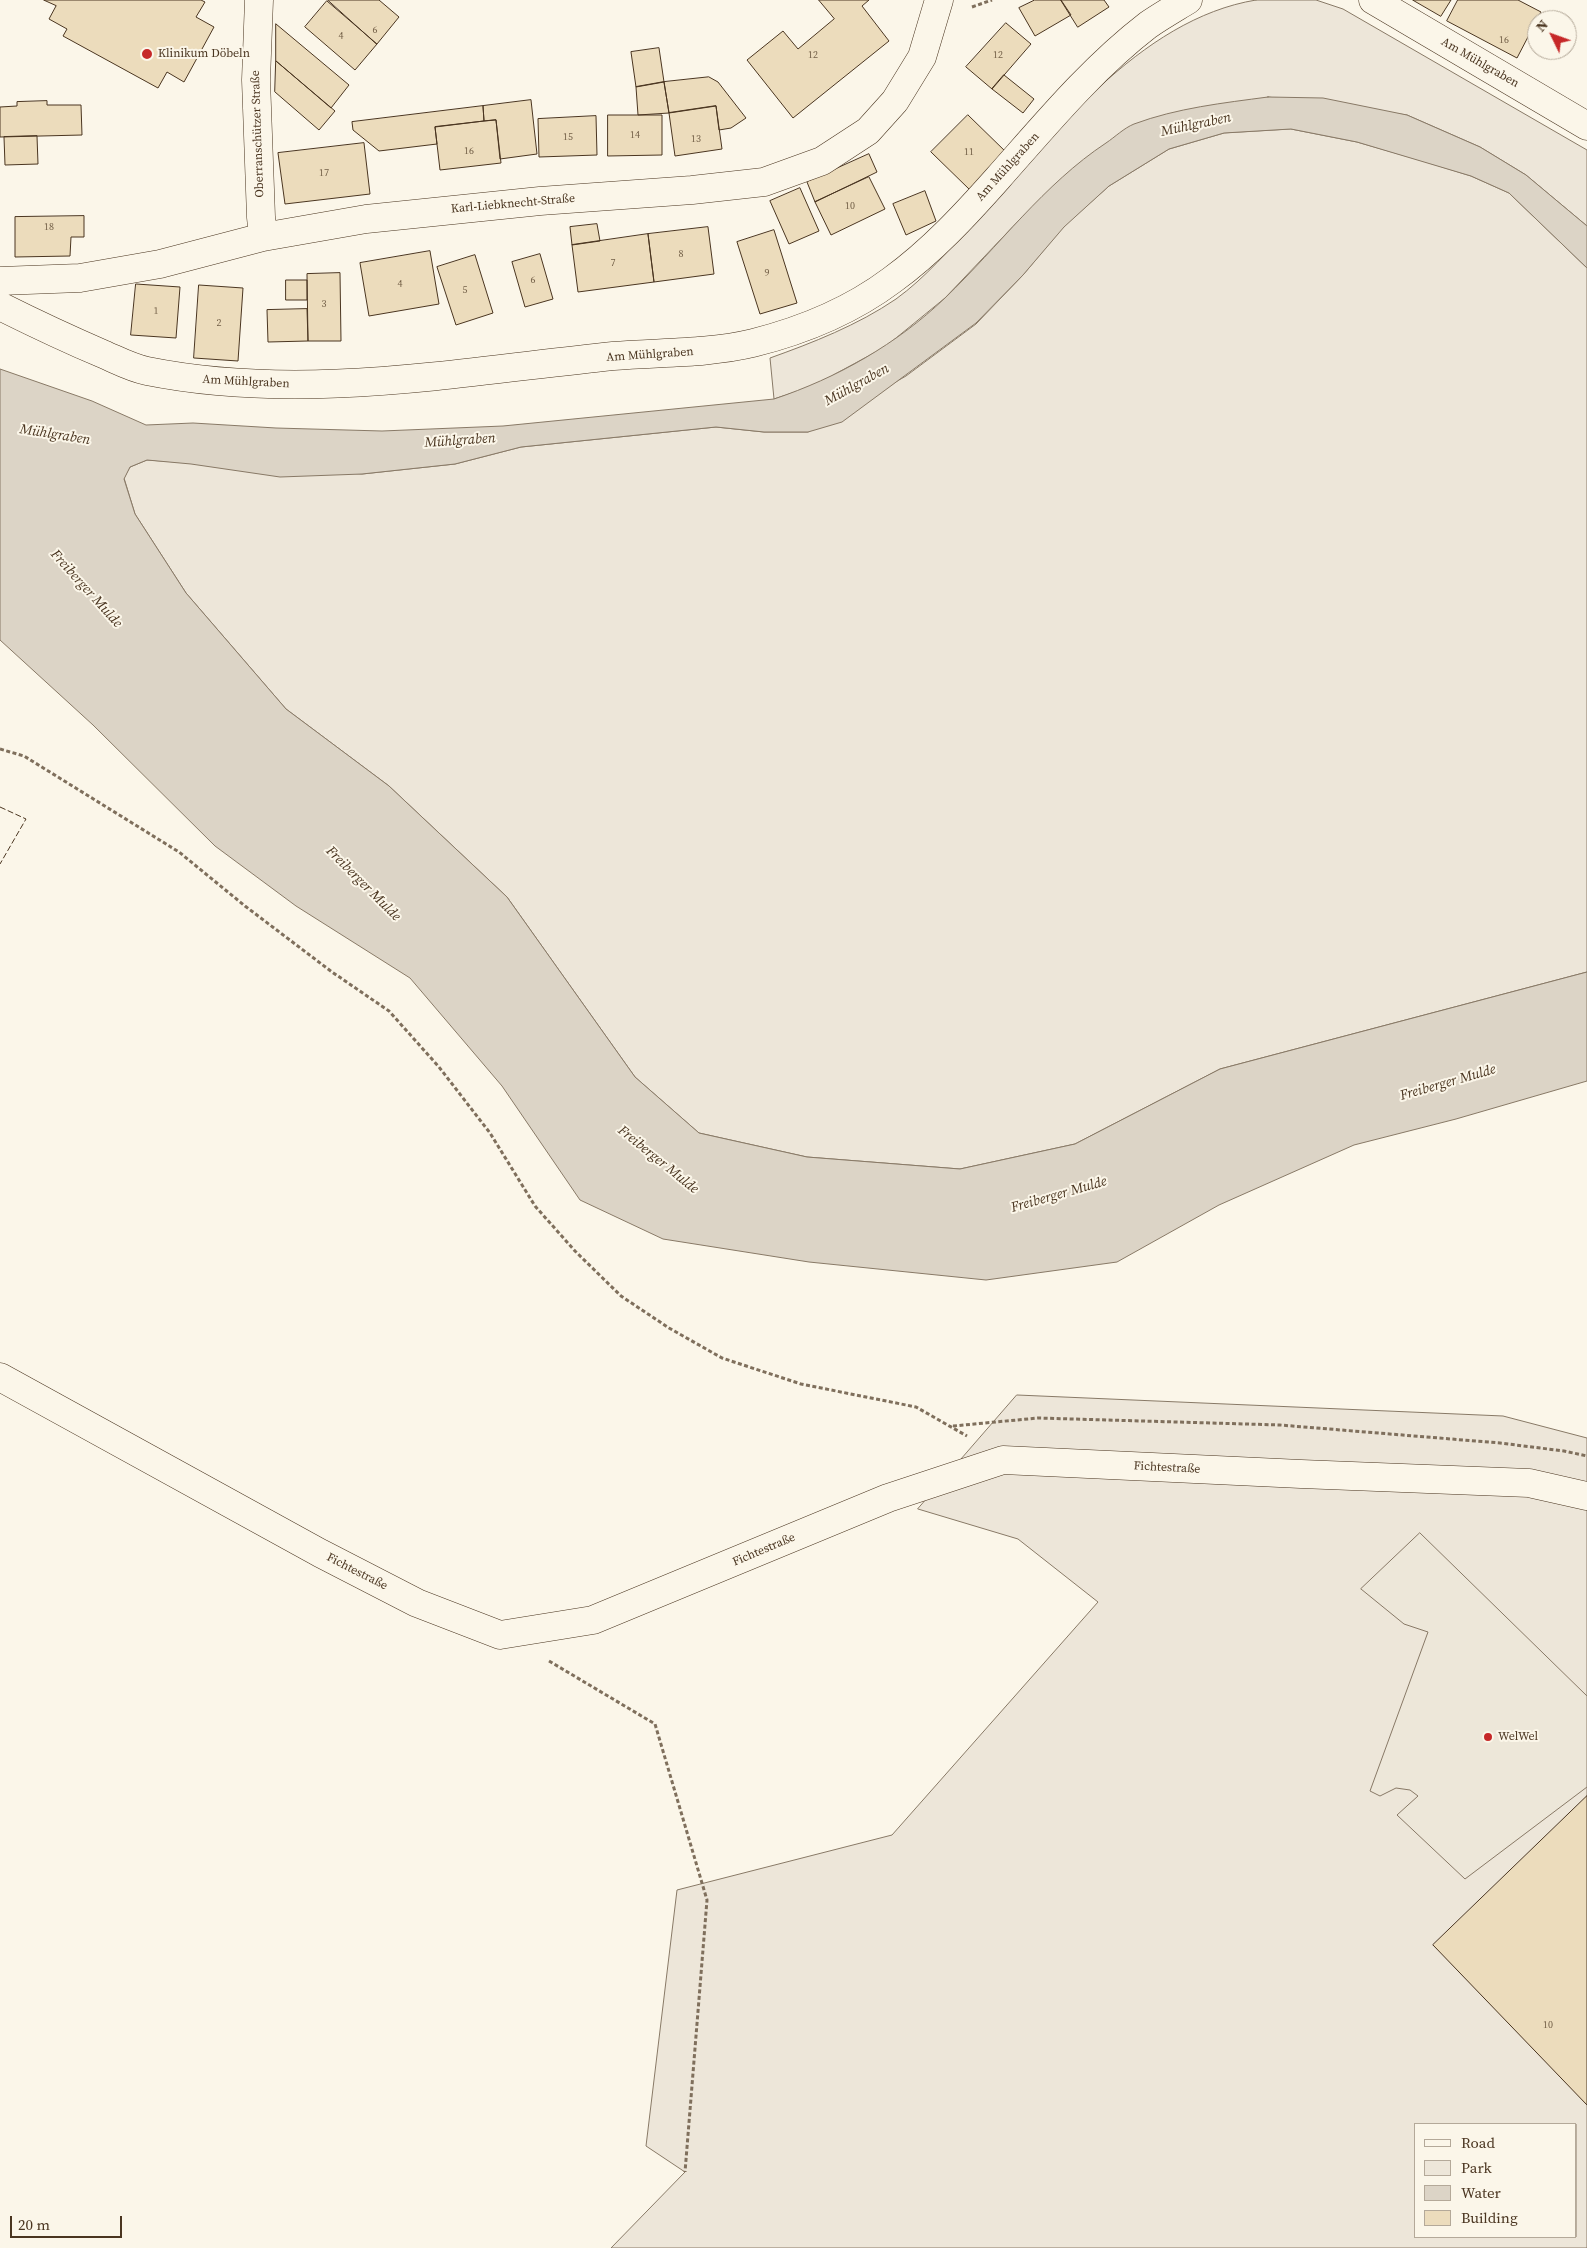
<!DOCTYPE html>
<meta charset="utf-8">
<style>
body{margin:0}
#map{position:relative;width:1587px;height:2248px;overflow:hidden;background:#fbf6e9;font-family:"Source Serif 4",serif}
canvas{display:block}
.legend{position:absolute;left:1414px;top:2123px;width:162px;height:115px;box-sizing:border-box;background:#fbf6e9;border:1px solid #b4a999;margin:0;padding:6px 9px;list-style:none;font-size:15px;color:#4a3520}
.legend li{display:flex;align-items:center;gap:10px;height:25px}
.legend b{width:25px;border:1px solid #b4a999}
.north{position:absolute;left:1527px;top:10px;width:50px;height:50px;box-sizing:border-box;background:#fbf6e9;border:1px solid #b4a999;border-radius:50%;rotate:312deg;font-size:14px;font-weight:700;line-height:20px;text-align:center;color:#4a3520}
.north::after{content:'';display:block;margin:auto;width:18px;height:22px;background:#c62828;clip-path:polygon(50% 0,100% 100%,50% 72%,0 100%)}
.scale{position:absolute;left:10px;top:2216px;width:112px;height:22px;box-sizing:border-box;border:2px solid #4a3520;border-top:0;padding-left:6px;font-size:15px;line-height:18px;white-space:nowrap;color:#4a3520;-webkit-text-stroke:4px #fbf6e9;paint-order:stroke}
</style>
<div id="map">
<canvas width="1587" height="2248"></canvas>
<ul class="legend">
<li><b style="height:6px;background:#fbf6e9"></b>Road</li>
<li><b style="height:14px;background:#ede6d9"></b>Park</li>
<li><b style="height:14px;background:#dcd4c6"></b>Water</li>
<li><b style="height:14px;background:#ecdcbc"></b>Building</li>
</ul>
<div class="north">N</div>
<div class="scale">20 m</div>
</div>
<script>
const context = document.querySelector('canvas').getContext('2d');
context.lineJoin = 'round';
function fill(path, color) { context.fillStyle = color; context.fill(path, 'evenodd'); }
function strokePath(path, color, width, dash) { context.strokeStyle = color; context.lineWidth = width; context.lineCap = dash ? 'butt' : 'round'; context.setLineDash(dash || []); context.stroke(path); }
function label(font, color, halo, rows, align = 'center') {
  context.font = font + ' "Source Serif 4",serif'; context.lineWidth = 4; context.setLineDash([]); context.textBaseline = 'middle'; context.strokeStyle = halo; context.fillStyle = color; for (const [text, x, y, turn = 0] of rows) {
    context.save(); context.translate(x, y); context.rotate((+turn || 0) * Math.PI / 180); context.textAlign = isNaN(turn) ? turn : align; if (halo) context.strokeText(text, 0, 0); context.fillText(text, 0, 0); context.restore();
  }
}
const green = new Path2D(`
 M1256,0H1316L1343,9L1587,150V226L1526,175L1480,147L1407,115L1268,97L1023,216L945,298L885,347L813,386L774,399L770,358C812,343 858,325 896,299C925,278 950,249 974,222C1049,139 1139,19 1256,0Z
 M1291,129L1357,142L1423,161L1471,176L1509,193L1587,268V972L1220,1069L1075,1144L960,1169L807,1157L699,1133L635,1077L507,897L389,786L286,709L186,593L135,514L124,478L130,467L147,460L362,474L455,464L521,447L716,427L764,432H808L906,376L976,324L1023,275L1063,227L1109,186L1169,149L1224,133Z
 M1017,1395L1503,1416L1587,1438V2248H611L685,2172L646,2146L677,1890L892,1835L1098,1602L1018,1539L918,1509ZM1416,2124H1576V2237H1416Z`);
fill(green, '#ede6d9');
strokePath(green, '#887966', 1);
const parking = new Path2D(`
 M1420,1533L1587,1696V1787L1465,1879L1397,1815L1418,1796L1410,1790L1396,1788L1380,1796L1370,1791L1428,1632L1404,1624L1361,1589Z`);
fill(parking, '#ede7d9');
strokePath(parking, '#887966', 1);
const water = new Path2D(`
 M1268,97L1323,98L1407,115L1480,147L1526,175L1587,226V268L1509,193L1471,176L1357,142L1291,129L1224,133L1169,149L1109,186L1064,227L1023,275L976,323L842,422L808,432H764L716,427L521,447L455,464L362,474L280,477L191,464L147,460L130,467L124,479L135,514L186,593L286,709L389,786L507,897L635,1077L699,1133L807,1157L960,1169L1075,1144L1220,1069L1587,972V1081L1456,1119L1354,1145L1219,1205L1117,1262L986,1280L809,1262L663,1239L580,1200L502,1086L410,978L296,906L215,846L93,725L0,640V369L92,401L146,425L193,423L276,428L382,431L503,426L774,399C837,378 897,344 945,298C999,246 1044,184 1106,143C1115,137 1124,128 1134,124C1177,108 1223,103 1268,97Z`);
fill(water, '#dcd4c6');
strokePath(water, '#887966', 1);
const building = new Path2D(`
 M44,0H201L205,2L196,17L214,27L184,82L167,72L158,88L63,36L67,29L49,19L56,6Z
 M328,0H379L399,17L377,44Z
 M819,0H869L862,6L889,41L793,118L747,60L783,31L798,49L834,19Z
 M1035,0H1061L1071,15L1035,36L1019,8Z
 M1061,0H1104L1109,7L1078,27Z
 M1413,0H1451L1441,16Z
 M1458,0H1518L1541,12L1517,58L1447,21Z
 M327,1L377,44L355,70L305,27Z
 M1006,23L1031,44L992,89L966,67Z
 M276,24L349,85L331,108L276,61Z
 M659,48L664,82L636,87L631,52Z
 M276,61L335,111L319,130L275,92Z
 M1004,75L1034,99L1023,113L992,89Z
 M709,77L718,82L746,118L731,128L719,130L716,106L669,113L664,82Z
 M664,82L669,113L638,115L636,87Z
 M531,100L537,154L500,159L496,120L484,121L483,106Z
 M47,101V105H81L82,135L0,137V107L17,106V102Z
 M483,106L484,121L435,127L437,144L379,151L353,130L352,122Z
 M716,106L722,149L675,156L669,113Z
 M608,115H662V155L608,156Z
 M968,115L1007,153L970,190L931,152Z
 M596,116L597,155L539,157L538,119Z
 M496,120L501,163L440,170L435,127Z
 M37,136L38,164L5,165L4,137Z
 M364,143L370,194L285,204L278,153Z
 M869,154L877,172L815,202L807,182Z
 M869,177L885,209L831,235L815,202Z
 M800,188L819,231L789,244L770,201Z
 M925,191L936,221L906,235L893,204Z
 M84,216V237H71L70,256L15,257V217Z
 M597,224L600,241L572,245L570,227Z
 M708,227L714,274L654,282L648,234Z
 M774,230L797,303L760,314L737,242Z
 M648,234L654,282L578,292L572,245Z
 M430,251L439,304L369,316L360,263Z
 M540,254L553,299L525,307L512,262Z
 M475,255L493,313L456,325L437,267Z
 M340,273L341,341H308L307,274Z
 M286,280H307V300H286Z
 M136,284L180,287L176,338L131,335Z
 M199,285L243,288L238,361L194,358Z
 M307,309L308,341L268,342L267,310Z
 M1587,1796V2105L1433,1945Z`);
fill(building, '#ecdcbc');
strokePath(building, '#4a3520', 1);
const minor = new Path2D(`
 M259,0L256,80L261,217L263,237
 M1373,0L1587,126
 M0,281L80,278L160,264L263,237L366,219L540,201L692,190L764,182L822,161L868,131L895,101L922,57L939,0
 M0,306C34,323 68,339 103,354C117,360 132,368 147,371C301,402 459,372 613,356C660,352 707,354 753,343C801,331 852,310 892,280C932,251 966,214 998,178C1045,125 1092,68 1148,25C1161,16 1175,8 1188,0
 M0,1377L320,1553L417,1603L500,1635L593,1620L888,1498L1003,1460L1301,1474L1529,1483L1587,1496`);
strokePath(minor, '#4a3520', 29);
strokePath(new Path2D(`
 M972,7L992,0
 M0,749L24,756L179,852L245,906L332,972L389,1011L439,1067L490,1133L535,1206L575,1251L621,1296L669,1328L722,1358L801,1384L916,1407L967,1436
 M953,1426L1038,1418L1280,1425L1500,1443L1564,1451L1587,1456
 M549,1661L655,1724L707,1900L685,2172`), '#7f6f5c', 3, [4, 2.5]);
strokePath(minor, '#fbf6e9', 28);
strokePath(new Path2D(`
 M0,807L26,819L0,864`), '#4a3520', 1, [6, 2.5]);
for (const [x, y, r, color] of [
 [147,54,6,"#c62828"],
 [1488,1737,5,"#c62828"]
]) { const dot = new Path2D(); dot.arc(x, y, r, 0, 2 * Math.PI); context.fillStyle = color; context.fill(dot); strokePath(dot, '#fbf6e9', 2); }
label('10px', '#725f47', null, [
 ["6",375,30],
 ["4",341,36],
 ["16",1504,40],
 ["12",813,55],
 ["12",998,55],
 ["14",635,135],
 ["15",568,137],
 ["13",696,139],
 ["16",469,151],
 ["11",969,152],
 ["17",324,173],
 ["10",850,206],
 ["18",49,227],
 ["8",681,254],
 ["7",613,263],
 ["9",767,273],
 ["6",533,280],
 ["4",400,284],
 ["5",465,290],
 ["3",324,304],
 ["1",156,311],
 ["2",219,323],
 ["10",1548,2025]
]);
label('12px', '#4a3520', '#fbf6e9', [
 ["Klinikum Döbeln",158,54],
 ["WelWel",1498,1737]
], 'left');
label('12px', '#4a3520', '#fbf6e9', [
 ["Am Mühlgraben",1480,63,30],
 ["Oberranschützer Straße",258,134,-92],
 ["Am Mühlgraben",1008,167,-48],
 ["Karl-Liebknecht-Straße",513,204,-5],
 ["Am Mühlgraben",650,355,-4],
 ["Am Mühlgraben",246,382,3],
 ["Fichtestraße",1167,1468,3],
 ["Fichtestraße",764,1550,-23],
 ["Fichtestraße",357,1572,27]
]);
label('italic 14px', '#4a3520', '#fbf6e9', [
 ["Mühlgraben",1196,125,-12],
 ["Mühlgraben",857,385,-29],
 ["Mühlgraben",55,435,9],
 ["Mühlgraben",460,441,-4],
 ["Freiberger Mulde",86,589,48],
 ["Freiberger Mulde",363,884,45],
 ["Freiberger Mulde",1448,1083,-16],
 ["Freiberger Mulde",658,1160,39],
 ["Freiberger Mulde",1059,1195,-16]
]);
</script>
